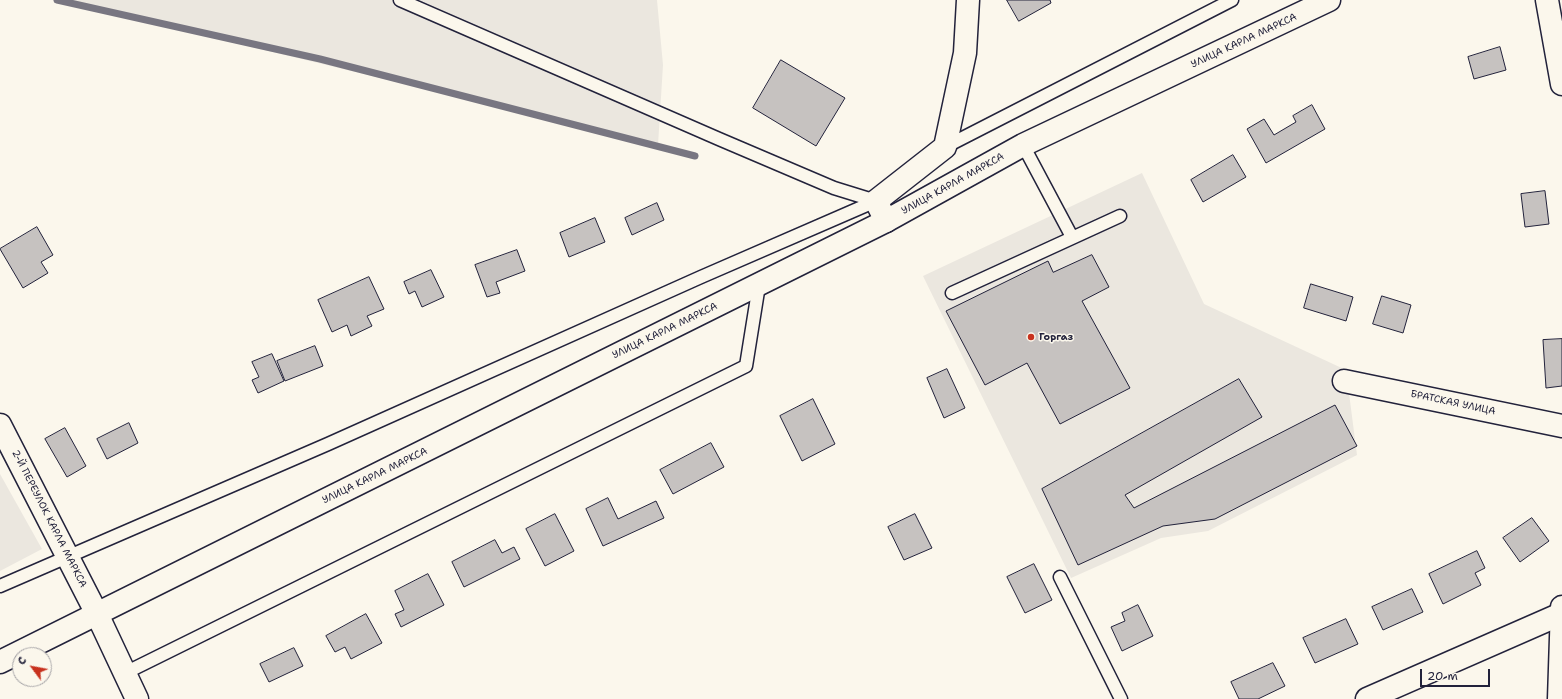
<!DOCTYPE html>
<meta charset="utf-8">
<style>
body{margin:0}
#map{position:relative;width:1562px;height:699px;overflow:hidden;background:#fbf7ec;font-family:"Shantell Sans",sans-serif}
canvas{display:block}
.north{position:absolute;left:12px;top:647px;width:40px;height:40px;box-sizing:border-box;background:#fbf7ec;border:1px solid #a4a2a5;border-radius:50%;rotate:302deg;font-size:11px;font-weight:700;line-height:16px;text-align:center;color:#22223b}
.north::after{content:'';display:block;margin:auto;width:14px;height:18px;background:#c8321e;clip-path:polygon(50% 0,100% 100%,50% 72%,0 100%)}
.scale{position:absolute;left:1420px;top:669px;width:70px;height:18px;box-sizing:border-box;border:2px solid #22223b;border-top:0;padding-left:5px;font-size:12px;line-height:14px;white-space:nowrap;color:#22223b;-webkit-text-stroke:3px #fbf7ec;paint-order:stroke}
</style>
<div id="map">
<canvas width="1562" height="699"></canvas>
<div class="north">С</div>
<div class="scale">20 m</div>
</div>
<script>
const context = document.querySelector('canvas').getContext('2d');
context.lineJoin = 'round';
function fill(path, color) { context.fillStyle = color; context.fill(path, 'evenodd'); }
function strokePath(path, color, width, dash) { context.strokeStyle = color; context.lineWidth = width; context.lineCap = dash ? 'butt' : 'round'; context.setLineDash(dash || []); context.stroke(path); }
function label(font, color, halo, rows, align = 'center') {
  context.font = font + ' "Shantell Sans",sans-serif'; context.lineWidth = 3; context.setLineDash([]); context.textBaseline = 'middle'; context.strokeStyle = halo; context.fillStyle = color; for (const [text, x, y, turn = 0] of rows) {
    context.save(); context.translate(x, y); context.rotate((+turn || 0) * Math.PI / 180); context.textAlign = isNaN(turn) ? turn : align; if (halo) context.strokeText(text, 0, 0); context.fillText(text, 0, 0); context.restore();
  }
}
fill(new Path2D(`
 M57,0H657L663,65L658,145Z
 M1142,173L1204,304L1346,370L1357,455L1208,531L1161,538L1071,578L923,276Z
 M0,474L42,549L0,571Z`), '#ebe7df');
strokePath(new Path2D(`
 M57,0L320,59L695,156`), '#787681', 7);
const building = new Path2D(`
 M1007,0H1050L1051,3L1019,21Z
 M1500,47L1506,70L1474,79L1468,57Z
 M781,60L845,98L816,146L753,108Z
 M1312,105L1325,129L1266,163L1247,129L1264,119L1274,135L1296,122L1293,116Z
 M1233,155L1246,177L1203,202L1191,180Z
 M1545,191L1549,224L1525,227L1521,194Z
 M657,203L664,220L632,235L625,218Z
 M595,218L605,242L569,257L560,233Z
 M37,227L53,255L41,262L48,273L23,288L0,249Z
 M517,250L525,271L496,282L500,293L487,297L475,265Z
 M1092,255L1109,287L1082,301L1130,388L1060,424L1027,363L985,385L946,311L1048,261L1053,272Z
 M431,270L444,297L422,307L415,291L409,294L404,282Z
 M369,277L384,309L367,316L372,326L351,336L347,325L332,332L318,300Z
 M1311,284L1353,297L1346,321L1304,308Z
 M1382,296L1411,305L1403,333L1373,324Z
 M1562,339V386L1546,388L1543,340Z
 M315,346L323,366L285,381L277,361Z
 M272,354L284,381L258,393L252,380L259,377L252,362Z
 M947,369L965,408L944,418L927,378Z
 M1239,379L1262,417L1125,495L1134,508L1335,405L1357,446L1215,519L1163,526L1078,565L1042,489Z
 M813,399L835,444L802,461L780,416Z
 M129,423L138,443L107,459L97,439Z
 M65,428L86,466L67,477L45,439Z
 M711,443L724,467L673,494L660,470Z
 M608,498L618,519L656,501L664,518L603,546L586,509Z
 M555,514L574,551L545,566L526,529Z
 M915,514L932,548L904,560L888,527Z
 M1532,518L1549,541L1520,562L1503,538Z
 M495,540L502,553L514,547L520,559L464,587L452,562Z
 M1477,551L1485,568L1475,573L1481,585L1443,604L1429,574Z
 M1034,564L1052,600L1025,613L1007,577Z
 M428,574L444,605L401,627L395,614L404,610L395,591Z
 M1412,589L1423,612L1383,630L1372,607Z
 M1138,605L1153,636L1122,651L1111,627L1125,621L1122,613Z
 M366,614L382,643L351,659L345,647L335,652L326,636Z
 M1346,619L1358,644L1315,663L1303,638Z
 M294,648L303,666L269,682L260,664Z
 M1273,663L1285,686L1258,699H1239L1231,682Z`);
fill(building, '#c6c2c0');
strokePath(building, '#22223b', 1);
const lane = new Path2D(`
 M400,0L719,139L834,188L876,201
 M1023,145L1072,237
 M945,147L1232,0
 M952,293L1120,216
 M1060,577L1121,699
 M0,586L328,444L701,277L876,201
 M125,673L746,366L759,285`);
const street = new Path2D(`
 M886,221L876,201L945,147L965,53L968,0
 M1344,381L1562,426
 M0,425L97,614L137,699
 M1367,699L1561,614`);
const secondary = new Path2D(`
 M1547,0L1562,84
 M0,662L886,221L1023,145L1329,0
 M1559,699L1562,607`);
strokePath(lane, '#22223b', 15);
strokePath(street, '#22223b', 25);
strokePath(secondary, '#22223b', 25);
strokePath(lane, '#fbf7ec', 12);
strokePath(street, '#fbf7ec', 22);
strokePath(secondary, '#fbf7ec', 22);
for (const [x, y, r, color] of [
 [1031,337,4,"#c8321e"]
]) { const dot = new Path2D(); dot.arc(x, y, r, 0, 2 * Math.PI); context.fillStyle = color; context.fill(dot); strokePath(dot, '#fbf7ec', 1.5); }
label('10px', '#22223b', '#fbf7ec', [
 ["УЛИЦА КАРЛА МАРКСА",1244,41,-25],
 ["УЛИЦА КАРЛА МАРКСА",953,184,-29],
 ["УЛИЦА КАРЛА МАРКСА",665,331,-26],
 ["БРАТСКАЯ УЛИЦА",1453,403,12],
 ["УЛИЦА КАРЛА МАРКСА",375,476,-26],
 ["2-Й ПЕРЕУЛОК КАРЛА МАРКСА",49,519,63]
]);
label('bold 10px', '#22223b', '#fbf7ec', [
 ["Горгаз",1039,337]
], 'left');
</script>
